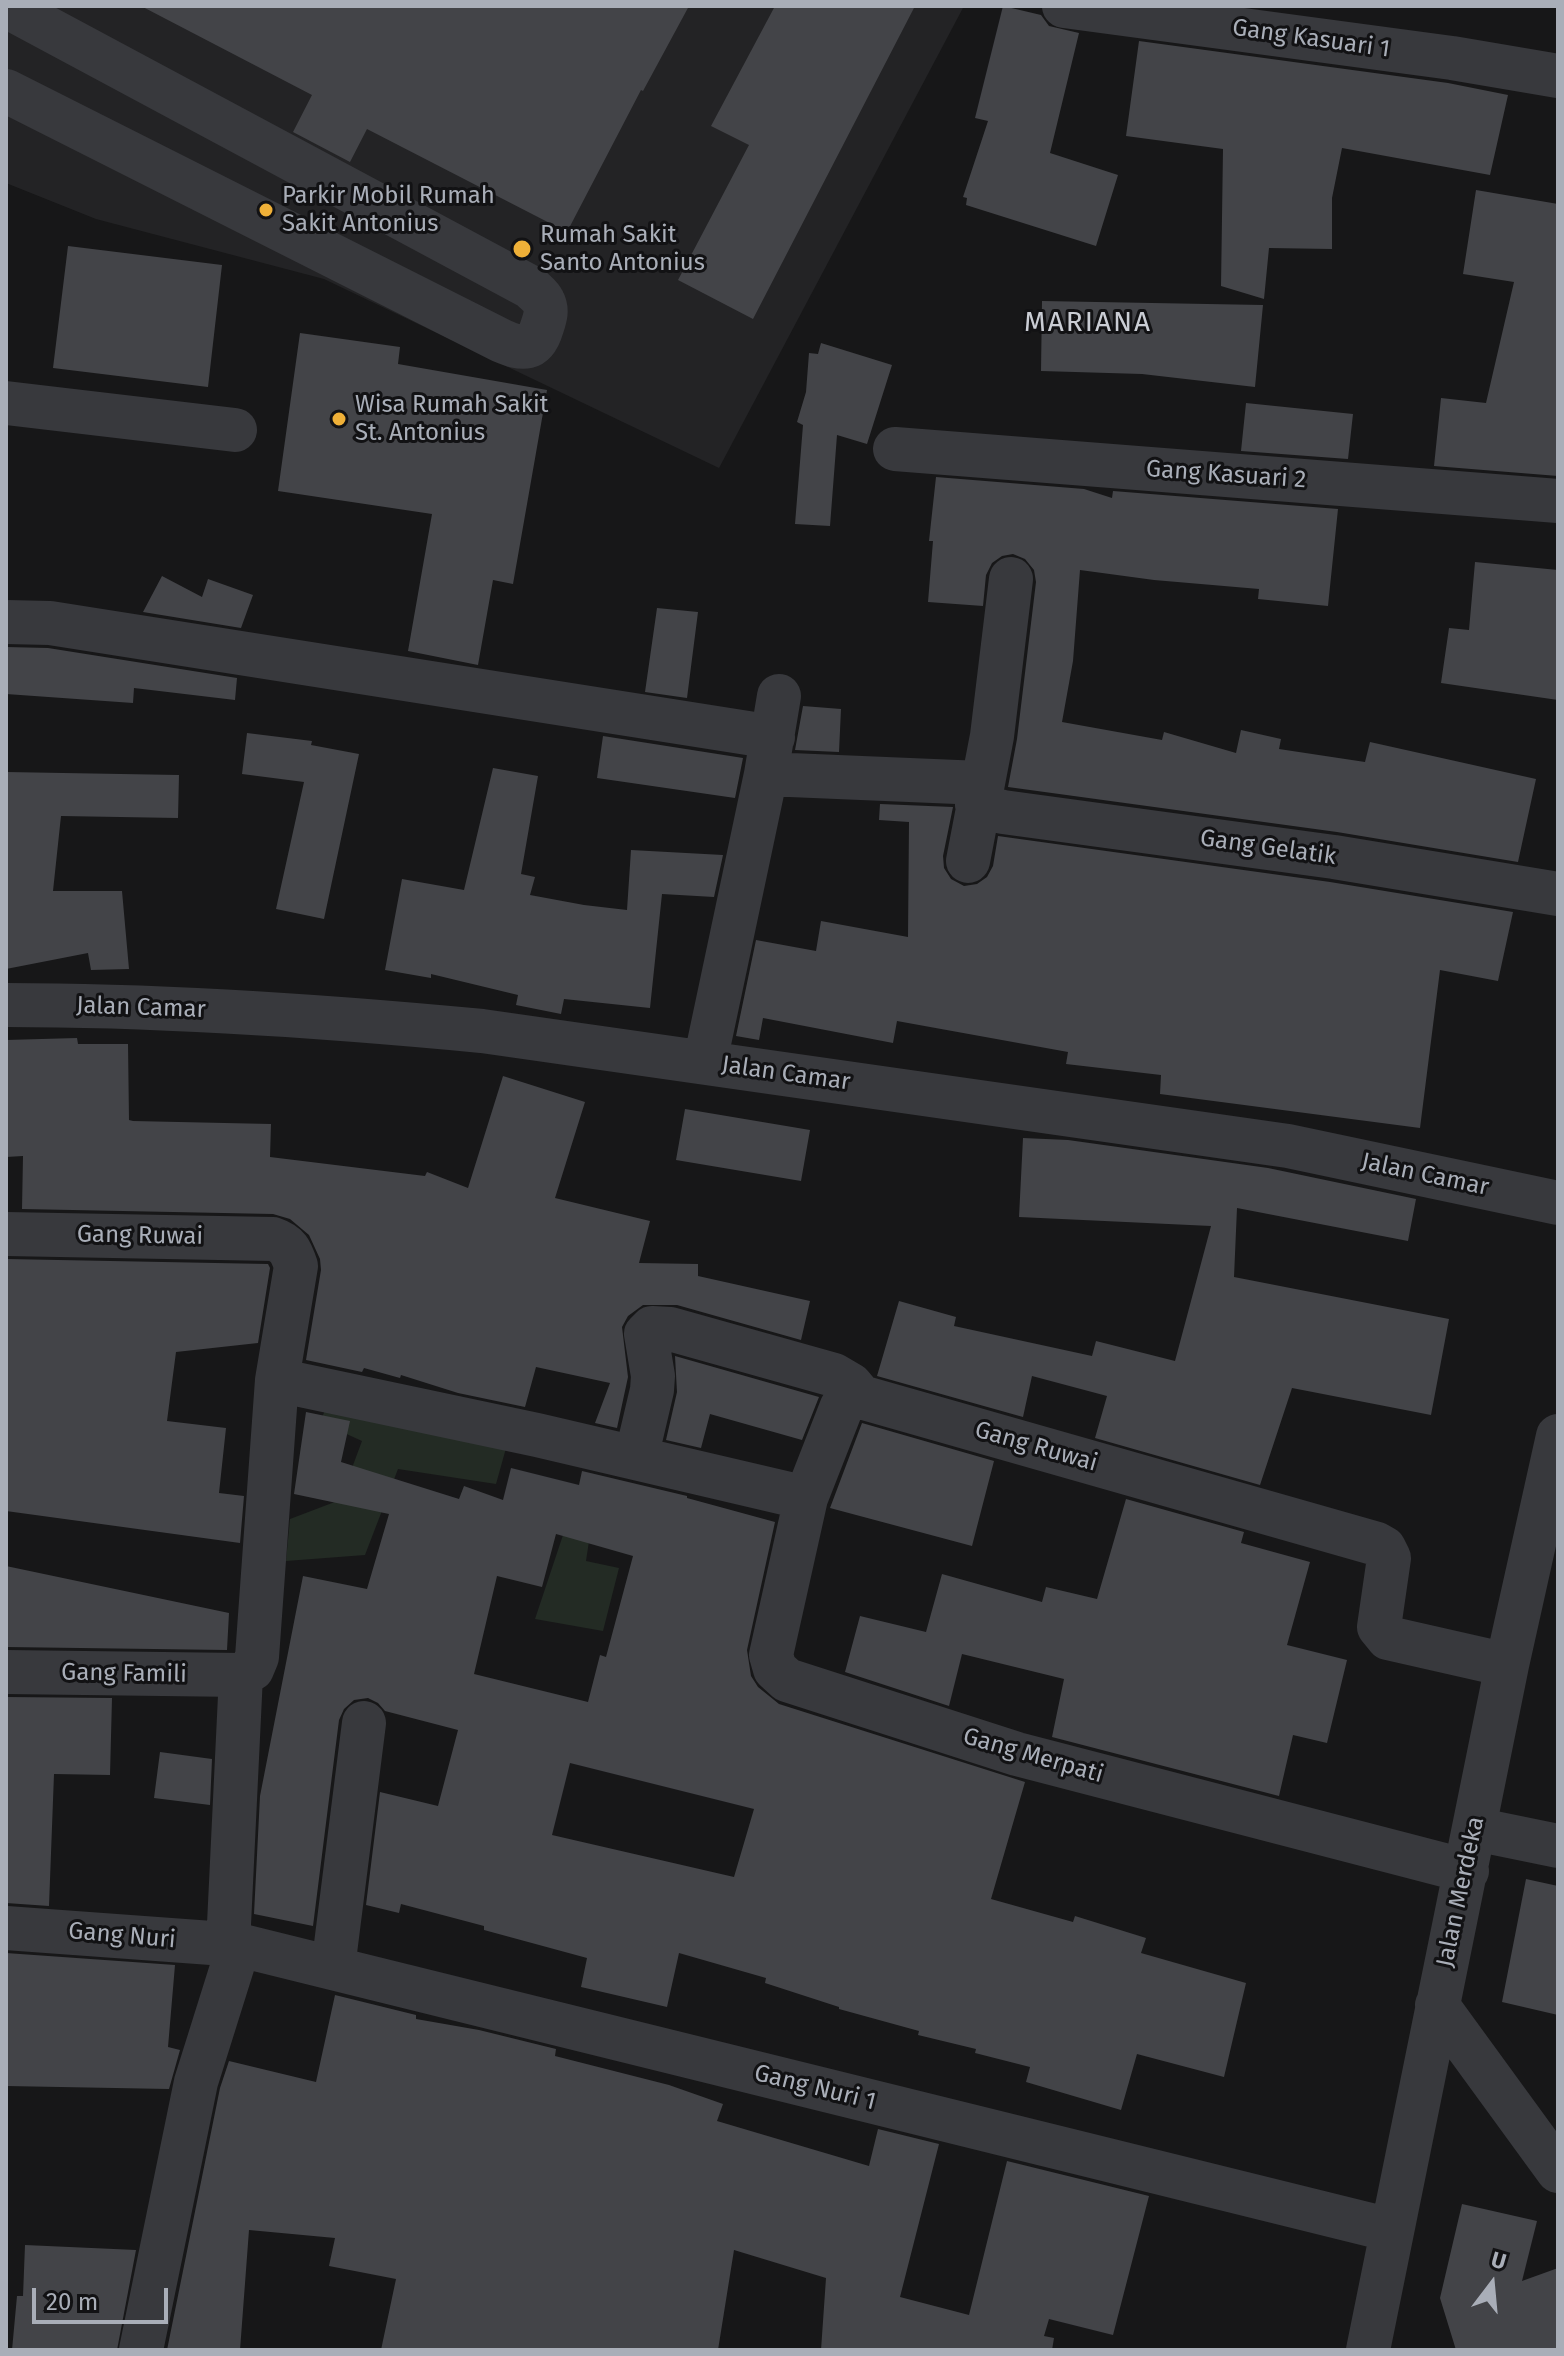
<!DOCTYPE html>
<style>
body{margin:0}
#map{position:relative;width:1564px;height:2356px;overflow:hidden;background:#171718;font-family:"Fira Sans",sans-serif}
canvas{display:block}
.frame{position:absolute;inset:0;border:8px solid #a9aeb8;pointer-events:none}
.north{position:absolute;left:1452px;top:2244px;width:80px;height:80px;-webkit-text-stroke:6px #121214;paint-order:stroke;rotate:16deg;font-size:22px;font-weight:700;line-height:32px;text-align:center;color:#a9aeb8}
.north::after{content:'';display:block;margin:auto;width:28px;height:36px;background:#a9aeb8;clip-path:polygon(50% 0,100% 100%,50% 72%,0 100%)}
.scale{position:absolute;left:32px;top:2288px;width:136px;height:36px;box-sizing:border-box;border:4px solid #a9aeb8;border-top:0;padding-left:10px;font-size:24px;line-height:28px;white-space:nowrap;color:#a9aeb8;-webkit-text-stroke:6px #121214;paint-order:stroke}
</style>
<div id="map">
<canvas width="1564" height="2356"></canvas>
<div class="frame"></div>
<div class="north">U</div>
<div class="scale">20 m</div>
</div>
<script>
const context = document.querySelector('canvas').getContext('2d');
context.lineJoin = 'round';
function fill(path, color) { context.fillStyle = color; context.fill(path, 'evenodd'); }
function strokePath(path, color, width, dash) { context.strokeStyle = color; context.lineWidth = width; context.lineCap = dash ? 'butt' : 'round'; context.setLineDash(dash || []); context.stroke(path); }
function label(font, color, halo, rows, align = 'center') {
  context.font = font + ' "Fira Sans",sans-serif'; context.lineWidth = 6; context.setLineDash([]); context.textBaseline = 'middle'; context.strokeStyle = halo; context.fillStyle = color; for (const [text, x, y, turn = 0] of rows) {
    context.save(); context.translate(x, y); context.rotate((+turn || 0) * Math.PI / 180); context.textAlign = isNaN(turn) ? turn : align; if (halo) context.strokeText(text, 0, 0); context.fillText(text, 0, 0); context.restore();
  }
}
fill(new Path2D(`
 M6,6H964L719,468L324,279L96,219L6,183Z`), '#232325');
fill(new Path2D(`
 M326,1408L508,1441L496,1484L398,1469L365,1555L286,1561L290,1519L340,1500L362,1441L320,1422Z
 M574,1502L594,1508L586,1561L619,1568L603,1631L535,1619Z`), '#232b24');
fill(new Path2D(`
 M141,6H689L643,91L641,90L567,232L367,129L350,162L293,132L312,95Z
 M775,6H915L753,319L678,280L749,145L711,126Z
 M1003,6L1041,15L1049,26L1079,33L1050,153L1118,175L1096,246L966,205L967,198L963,197L988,121L975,118Z
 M1139,41L1448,83L1508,95L1490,175L1342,148L1332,198V249L1269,248L1264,299L1221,286L1223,149L1126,136Z
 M1476,190L1558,204V476L1434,466L1441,398L1486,403L1514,282L1463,274Z
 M68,246L222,265L208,387L53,368Z
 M1042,301L1263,305L1255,387L1142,374L1041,371Z
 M300,333L400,347L398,364L547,390L513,584L493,580L478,665L408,651L432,514L278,491Z
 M821,343L892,365L867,444L837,435L830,526L795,524L803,425L797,422L806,392L809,353L818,354Z
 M1246,403L1353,414L1348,459L1241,451Z
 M936,477L1084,489L1112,498L1113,491L1338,509L1328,606L1258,599L1259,589L1154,580L1080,570L1073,661L1062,722L1162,740L1164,732L1236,753L1241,730L1281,739L1279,749L1365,762L1370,742L1536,779L1518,862L1337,832L1008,787L1017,739L1036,582L1034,570L1025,559L1013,554L1002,556L992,563L986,575L983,606L928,602L933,541H929Z
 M1475,562L1558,570V700L1441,683L1449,628L1469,630Z
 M162,576L202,597L208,579L253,595L241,628L143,612Z
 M657,608L698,612L687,698L645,692Z
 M6,647L48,648L237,678L235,700L134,688L133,703L6,694Z
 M803,706L841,709L839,752L795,750Z
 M247,733L312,741L311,745L359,754L324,919L276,909L304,782L242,774Z
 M603,736L743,758L735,798L597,778Z
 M493,768L538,776L521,874L535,877L530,895L584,905L627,910L631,850L723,855L714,897L662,894L650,1008L564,999L561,1014L516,1005L518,995L431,974V978L385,970L402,879L464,890Z
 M6,772L179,775L178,818L61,816L53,891H122L129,969L91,970L88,953L6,969Z
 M880,804L953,807L943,856L944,868L951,879L964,886L977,884L987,877L993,866L998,836L1330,882L1513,912L1498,981L1440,970L1420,1128L1160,1094L1161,1075L1066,1064L1068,1052L897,1021L893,1043L763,1018L759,1040L736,1036L756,940L816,951L821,921L908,937L909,822L879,820Z
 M77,1038L78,1044H128L129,1120L133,1121L271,1124L270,1157L425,1176L427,1172L468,1188L503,1076L585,1102L555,1198L650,1221L639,1263L698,1264V1276L810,1301L801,1340L677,1305H643L628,1316L622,1327L628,1377L617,1428L595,1423L610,1383L536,1367L525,1407L458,1393L401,1375L400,1378L364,1368L362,1372L306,1360L321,1270L320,1259L309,1235L290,1219L273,1214L22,1209L23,1156L6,1157V1040Z
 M685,1109L810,1130L801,1181L676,1160Z
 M1023,1138L1068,1140L1268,1168L1416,1199L1408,1241L1237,1208L1234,1277L1449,1319L1431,1415L1292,1388L1260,1485L1095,1438L1107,1396L1032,1376L1023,1417L877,1376L899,1301L956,1317L954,1326L1092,1356L1096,1341L1175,1361L1211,1226L1019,1217Z
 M6,1259L268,1264L270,1268L258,1343L176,1352L167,1421L226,1428L219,1493L244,1496L240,1543L6,1511Z
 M675,1356L819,1397L802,1440L710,1414L701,1448L666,1440L677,1392Z
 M306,1412L350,1421L341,1462L459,1499L464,1486L503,1500L511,1468L579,1485L582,1471L687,1496V1498L775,1522L747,1650L751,1676L758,1687L779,1704L1025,1782L991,1899L1073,1922L1075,1916L1146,1938L1141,1953L1246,1983L1224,2077L1137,2054L1121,2110L1026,2082L1030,2067L975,2053L976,2049L918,2035L919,2031L839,2009V2007L765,1983L766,1978L679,1953L667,2007L581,1987L587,1958L484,1930V1926L401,1904L399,1913L366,1905L380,1792L438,1806L458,1730L385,1711L378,1703L368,1698L354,1700L344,1709L339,1720L313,1926L254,1914L260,1796L303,1576L367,1589L389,1514L294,1494ZM556,1534L633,1556L606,1657L600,1655L588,1702L474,1674L497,1576L542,1587ZM570,1763L754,1809L734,1877L552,1835Z
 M862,1423L994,1461L972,1546L830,1508Z
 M1126,1499L1244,1532L1241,1543L1310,1562L1287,1645L1347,1660L1327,1743L1293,1735L1279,1796L1052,1737L1064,1679L962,1654L949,1706L845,1672L860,1616L926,1632L942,1574L1042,1602L1046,1587L1097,1599Z
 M6,1566L229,1613L227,1650L6,1647Z
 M6,1697L112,1698L110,1775L54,1774L49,1906L6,1903Z
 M160,1752L212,1759L210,1805L154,1798Z
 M1526,1879L1558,1886V2015L1502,2002Z
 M6,1953L175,1965L168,2047L180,2050L169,2089L6,2086Z
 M335,1995L416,2015V2019L479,2030L556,2049L555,2056L669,2085L723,2104L717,2121L869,2166L878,2129L939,2144L900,2297L969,2315L1007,2161L1149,2196L1113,2335L1049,2319L1044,2336L1054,2338L1052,2350H821L826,2278L734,2250L718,2350H381L396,2279L329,2266L335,2238L249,2230L240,2350H167L220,2088L229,2061L316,2082Z
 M1462,2204L1537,2221L1522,2281L1558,2268V2350H1456L1440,2298Z
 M25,2245L136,2250L117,2350H12L17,2296H23Z`), '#434448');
strokePath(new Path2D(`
 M6,6L530,287C534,291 541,296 543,301C548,310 545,318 542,327C535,351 523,350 502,341L6,91
 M1064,6L1452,58L1558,76
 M6,403L235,430
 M895,449L1558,501
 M6,622L50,623L773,737
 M766,774L981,783
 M977,805L1003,812L1334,857L1558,894
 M968,861L992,736L1011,579
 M6,1005C165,1005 324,1016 482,1031L1288,1146L1558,1203
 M705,1062L766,774L779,696
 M6,1234L273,1239C288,1244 291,1251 296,1266L277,1380L257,1657L252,1669L241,1675
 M277,1380L537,1435L806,1498L842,1406L850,1399L861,1397L1377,1544L1384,1548L1389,1558L1379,1627L1388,1638L1507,1665
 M636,1458L652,1390L653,1376L646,1334L652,1328L670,1329L834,1375L851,1385L861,1397
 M806,1498L771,1655L775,1669L787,1680L1017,1754L1467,1871
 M6,1672L241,1675
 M1475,1829L1558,1846
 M6,1928L239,1945L1391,2230
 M228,1945L241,1675
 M333,1968L364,1723
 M1437,2005L1558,2171
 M141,2350L196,2082L239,1945
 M1368,2350L1507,1665L1558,1436`), '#38393d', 44);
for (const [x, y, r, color] of [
 [266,210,8,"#efb038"],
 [522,249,10,"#efb038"],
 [339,419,8,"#efb038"]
]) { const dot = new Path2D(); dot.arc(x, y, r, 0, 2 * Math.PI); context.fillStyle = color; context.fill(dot); strokePath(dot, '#121214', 3); }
label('24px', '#a9aeb8', '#121214', [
 ["Gang Kasuari 1",1311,39,8],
 ["Gang Kasuari 2",1226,475,4],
 ["Gang Gelatik",1268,848,8],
 ["Jalan Camar",141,1008,2],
 ["Jalan Camar",786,1074,8],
 ["Jalan Camar",1425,1175,12],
 ["Gang Ruwai",140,1236,1],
 ["Gang Ruwai",1036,1447,16],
 ["Gang Famili",124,1674,1],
 ["Gang Merpati",1033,1756,16],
 ["Jalan Merdeka",1461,1892,-78],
 ["Gang Nuri",122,1936,5],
 ["Gang Nuri 1",815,2088,14]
]);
label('24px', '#a9aeb8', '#121214', [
 ["Parkir Mobil Rumah",282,196],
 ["Sakit Antonius",282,224],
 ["Rumah Sakit",540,235],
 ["Santo Antonius",540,263],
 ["Wisa Rumah Sakit",355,405],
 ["St. Antonius",355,433]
], 'left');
context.letterSpacing = '2px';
label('28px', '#cacdd4', '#121214', [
 ["MARIANA",1088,323]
]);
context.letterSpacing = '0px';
</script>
